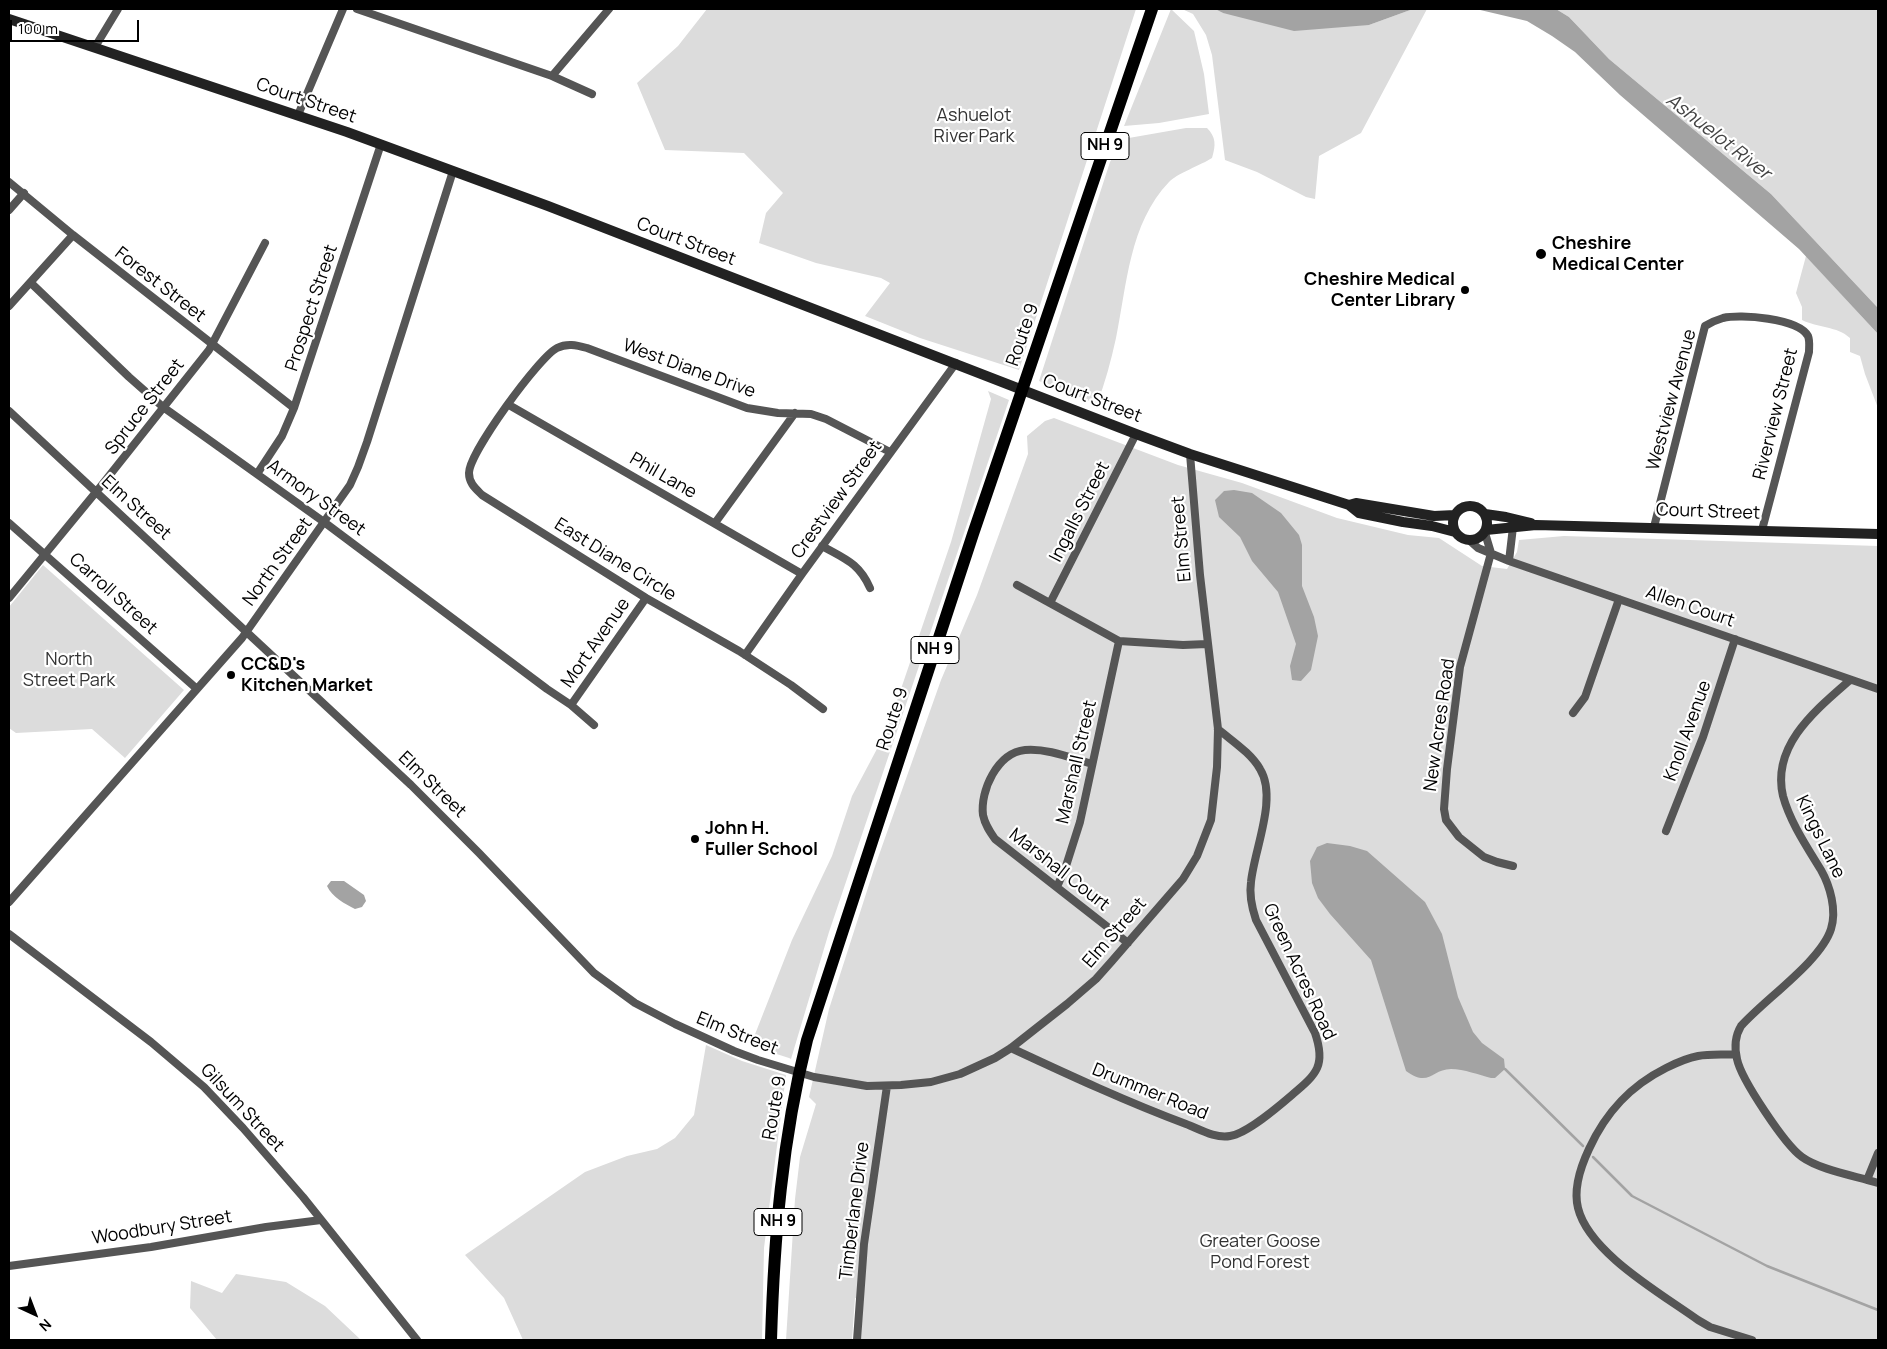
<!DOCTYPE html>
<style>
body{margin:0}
#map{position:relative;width:1887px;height:1349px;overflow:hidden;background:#fff;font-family:Manrope,sans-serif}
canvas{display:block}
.frame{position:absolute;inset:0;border:10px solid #000;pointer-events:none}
.north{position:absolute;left:10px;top:1289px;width:50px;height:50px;-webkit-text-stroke:4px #fff;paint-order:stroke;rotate:137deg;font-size:14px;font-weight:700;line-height:20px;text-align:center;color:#000}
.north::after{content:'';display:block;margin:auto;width:18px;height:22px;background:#000;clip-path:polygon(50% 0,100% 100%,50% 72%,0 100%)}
.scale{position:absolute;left:10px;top:20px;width:129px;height:22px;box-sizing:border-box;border:2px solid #000;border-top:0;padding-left:6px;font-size:15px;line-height:18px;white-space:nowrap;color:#000;-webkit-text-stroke:4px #fff;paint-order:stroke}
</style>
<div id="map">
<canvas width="1887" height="1349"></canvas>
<div class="frame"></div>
<div class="north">N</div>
<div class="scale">100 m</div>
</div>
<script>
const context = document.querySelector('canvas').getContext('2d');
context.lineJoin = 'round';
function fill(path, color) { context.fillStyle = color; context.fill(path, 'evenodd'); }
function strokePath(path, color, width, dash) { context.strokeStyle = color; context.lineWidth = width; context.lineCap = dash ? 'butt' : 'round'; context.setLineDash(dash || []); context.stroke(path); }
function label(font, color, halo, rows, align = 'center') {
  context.font = font + ' Manrope,sans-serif'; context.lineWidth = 4.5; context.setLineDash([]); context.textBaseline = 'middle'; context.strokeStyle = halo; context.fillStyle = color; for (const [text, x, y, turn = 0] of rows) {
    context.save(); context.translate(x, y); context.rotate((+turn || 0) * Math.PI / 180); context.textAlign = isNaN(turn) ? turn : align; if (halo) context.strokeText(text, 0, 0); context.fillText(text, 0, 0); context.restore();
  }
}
fill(new Path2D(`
 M707,9H1136L1019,370L920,338L865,316L890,283L881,278L816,263L759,243L766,213L783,193L744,153L665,150L637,83L678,46Z
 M1171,9L1194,31L1204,74L1209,114L1159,123L1124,126Z
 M1182,9H1215L1223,13L1369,25L1413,9H1427L1361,133L1319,156L1315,199L1306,197L1257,172L1225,160L1212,55L1206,35L1193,14Z
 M1556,9H1878V308L1771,194L1609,59L1569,17Z
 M1186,128H1207C1216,137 1216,145 1212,158C1201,165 1176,174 1169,182C1129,224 1127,285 1116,338C1111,361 1105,383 1097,404L1039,381L1110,162L1123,139Z
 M1806,256L1878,334V408L1865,374L1860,356L1850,352V338C1837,326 1818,328 1802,320V307L1796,293Z
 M988,391L1009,400L829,932L791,1059L789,1058L758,1048L752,1042L792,940L832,856L852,796L887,730L951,542L991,399Z
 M1054,418L1178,465L1242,483L1337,518L1408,535L1439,538L1482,566L1507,569L1517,552L1519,540L1564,536L1878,546V1340H861L863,1300L855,1298L852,1340H786L795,1199L800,1157L816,1104L809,1097L829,1009L874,869L941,680L977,595L1028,454L1027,436L1045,421Z
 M43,565L184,690L125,758L92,729L16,733L9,728V607Z
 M706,1045L742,1061L786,1075L764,1248L762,1340H523L504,1298L465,1255L585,1172L627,1156L657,1149L675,1138L694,1115Z
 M236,1274L286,1282L325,1306L361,1340H217L190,1308L191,1281L222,1293Z`), '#dcdcdc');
fill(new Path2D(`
 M1215,9H1413L1369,25L1294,31L1223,13Z
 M1476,9H1556L1569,17L1609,59L1771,194L1878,308V334L1799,249L1620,95L1575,52L1552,36L1527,21Z
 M1234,490L1252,493L1281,513L1299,535L1302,545V586L1314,617L1318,636L1311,670L1301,681L1292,680L1290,666L1296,644L1278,592L1252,561L1240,537L1219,517L1215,500L1224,491Z
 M1327,843L1350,846L1367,851L1425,902L1442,934L1458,997L1473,1032L1482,1043L1504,1059L1505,1069L1495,1078H1491C1479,1075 1464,1069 1451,1069C1432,1069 1429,1088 1406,1071L1371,960L1330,914L1318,898L1312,883L1310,861L1317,847Z
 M331,881H344L364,895L366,901L362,907L355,909C345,904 332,897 327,886Z`), '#a3a3a3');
strokePath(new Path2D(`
 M1505,1069L1583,1146
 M1593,1157L1632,1196L1767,1266L1878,1310`), '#a3a3a3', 2.5);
strokePath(new Path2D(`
 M357,9L552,76L592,94
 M95,47L118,9
 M552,76L609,9
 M298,115L343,9
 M9,182L73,235L294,408
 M9,210L24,193
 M31,283L129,377L163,407L324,522L547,689L571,705L594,725
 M9,306L73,235
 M509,405L802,574
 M9,411L411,785L479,853L594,973L635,1003L675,1024L734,1051L758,1060L814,1077L867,1086L901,1085L931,1082L960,1074L995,1058L1011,1048L1067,1004L1096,979L1112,961L1183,879L1197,856L1211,820L1217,767L1218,729L1200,575L1190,454
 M257,474L282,436L294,408L381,144
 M9,523L197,689
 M715,523L795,413
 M1654,527L1705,326C1710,323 1716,320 1723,318C1740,314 1798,318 1808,336C1810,341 1809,347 1809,352L1762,530
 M1485,533L1491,553L1460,667L1447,769L1444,809L1446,820L1459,837L1484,857L1497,862L1513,866
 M1469,540L1478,548L1509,561L1878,689
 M822,546C845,559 859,563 870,588
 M1509,561L1513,527
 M1017,585L1119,641L1183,645L1207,644
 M9,598L101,486L209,350L265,243
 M1050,603L1136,434
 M745,655L802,574L956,363
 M1850,680C1817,709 1771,745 1783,796C1790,822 1807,847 1821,870C1830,886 1837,910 1831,929C1821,961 1765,999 1741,1026C1735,1036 1734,1046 1737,1059C1741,1079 1785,1145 1802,1157C1820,1170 1856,1176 1878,1183
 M571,705L646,598
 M823,709L791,685L739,651L646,598L482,495C475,488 469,483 469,473C469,453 539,357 557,348C567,343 576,345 587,348L747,408L778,413L811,414L826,419L890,452
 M1573,713L1585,697L1619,599
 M1092,764C1071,758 1047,748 1025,750C997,753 980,791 983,815C985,825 990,832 995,839L1128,943
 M1666,831L1703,737L1735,639
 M1057,887L1066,866L1080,822L1119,641
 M9,902L242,638L350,485L358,467L367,442L453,171
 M9,934L151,1042L204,1087L243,1128L303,1197L417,1340
 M1011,1048C1069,1075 1127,1102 1186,1124C1199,1129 1216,1139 1230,1136C1248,1133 1279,1106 1293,1094C1317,1074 1326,1065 1315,1033L1256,920C1252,908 1249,895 1251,882C1254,850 1278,798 1260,769C1251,753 1232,741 1218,729
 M1736,1054C1724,1055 1710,1054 1698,1056C1687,1058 1676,1063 1666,1068C1630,1086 1606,1112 1589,1149C1581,1166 1573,1188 1578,1208C1589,1253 1662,1294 1698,1320L1710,1327L1752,1340
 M1867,1180L1878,1153
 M9,1266L151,1247L266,1227L321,1220
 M857,1340L864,1244L887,1086`), '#555', 8);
strokePath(new Path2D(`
 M9,19L347,132L548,206L1136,434L1190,454L1349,505L1359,513L1403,522L1432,526L1455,532
 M1349,505L1356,503L1434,516L1455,515
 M1453 523a17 17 0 1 1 34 0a17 17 0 1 1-34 0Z
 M1485,514L1506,517L1531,523
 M1486,530L1536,525L1878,534`), '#222', 10);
strokePath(new Path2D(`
 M771,1340C774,1239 782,1139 807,1040L973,534L1152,9`), '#000', 12);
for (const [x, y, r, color] of [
 [1541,254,6,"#000"],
 [1465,290,5,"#000"],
 [231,675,5,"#000"],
 [695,839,5,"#000"]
]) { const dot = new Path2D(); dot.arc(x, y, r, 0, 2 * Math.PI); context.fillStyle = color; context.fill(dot); strokePath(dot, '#fff', 2); }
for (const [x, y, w] of [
 [1105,146,48],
 [935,650,48],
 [778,1222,48]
]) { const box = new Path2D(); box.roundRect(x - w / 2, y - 13.5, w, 27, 4); context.fillStyle = '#fff'; context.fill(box); strokePath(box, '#000', 1); }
label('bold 16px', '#000', null, [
 ["NH 9",1105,146],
 ["NH 9",935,650],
 ["NH 9",778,1222]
]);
label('18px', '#000', '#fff', [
 ["Court Street",306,101,19],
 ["Court Street",686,242,21],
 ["Forest Street",160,285,38],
 ["Prospect Street",312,308,-72],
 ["Route 9",1023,335,-71],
 ["West Diane Drive",689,369,20],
 ["Court Street",1092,399,21],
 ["Westview Avenue",1672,400,-75],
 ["Spruce Street",145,407,-52],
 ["Riverview Street",1776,414,-76],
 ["Phil Lane",663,476,30],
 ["Armory Street",316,498,36],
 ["Crestview Street",837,500,-54],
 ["Elm Street",136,508,42],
 ["Ingalls Street",1080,512,-63],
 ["Court Street",1708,512,2],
 ["Elm Street",1182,539,-95],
 ["East Diane Circle",615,560,32],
 ["North Street",278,562,-54],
 ["Carroll Street",113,594,42],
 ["Allen Court",1690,607,19],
 ["Mort Avenue",596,643,-55],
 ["Route 9",893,719,-72],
 ["New Acres Road",1440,725,-82],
 ["Knoll Avenue",1688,731,-70],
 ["Marshall Street",1077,762,-77],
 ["Elm Street",432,785,44],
 ["Kings Lane",1820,837,64],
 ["Marshall Court",1059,870,38],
 ["Elm Street",1115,933,-49],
 ["Green Acres Road",1299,972,65],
 ["Elm Street",737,1034,22],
 ["Drummer Road",1150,1092,22],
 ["Gilsum Street",242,1108,47],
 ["Route 9",775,1108,-80],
 ["Timberlane Drive",855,1211,-83],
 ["Woodbury Street",162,1228,-9]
]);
label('18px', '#333', '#fff', [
 ["Ashuelot",974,116],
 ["River Park",974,137],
 ["North",69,660],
 ["Street Park",69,681],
 ["Greater Goose",1260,1242],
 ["Pond Forest",1260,1263]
]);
label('bold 18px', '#000', '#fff', [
 ["Cheshire",1552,244],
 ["Medical Center",1552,265],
 ["Cheshire Medical",1455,280,"right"],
 ["Center Library",1455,301,"right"],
 ["CC&D's",241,665],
 ["Kitchen Market",241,686],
 ["John H.",705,829],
 ["Fuller School",705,850]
], 'left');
label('italic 19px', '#444', '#fff', [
 ["Ashuelot River",1718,137,38]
]);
</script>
